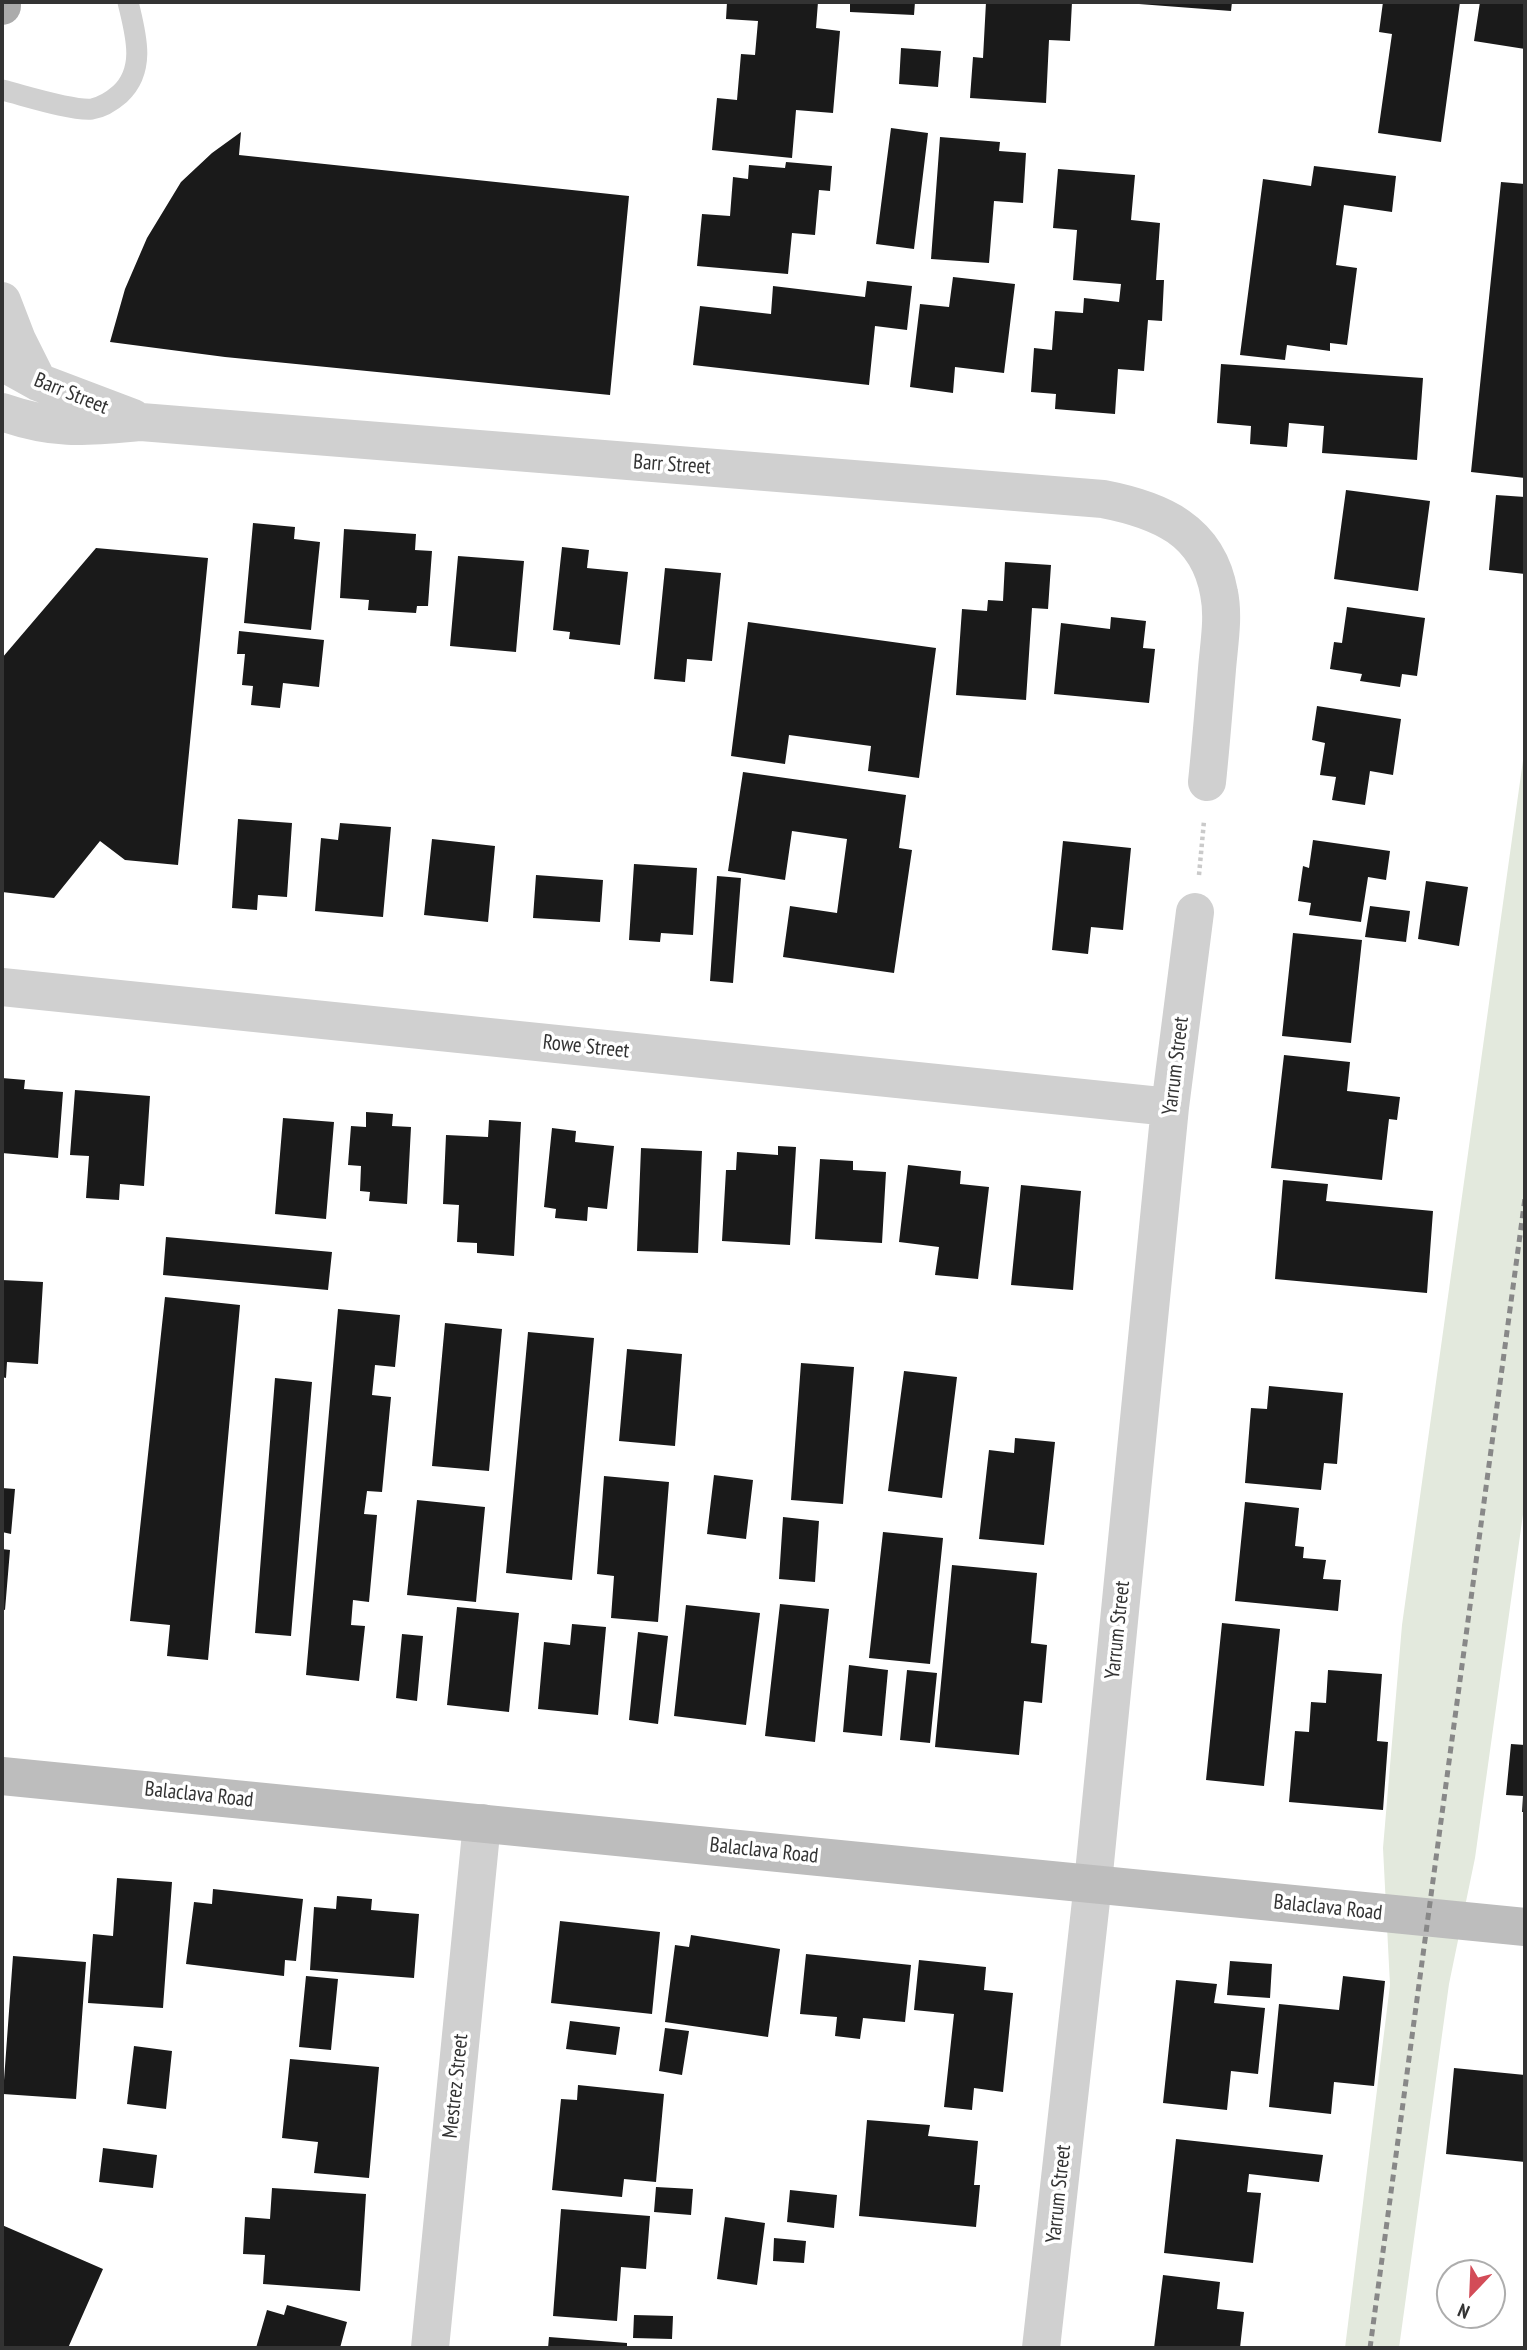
<!DOCTYPE html>
<style>
body{margin:0}
#map{position:relative;width:1527px;height:2350px;overflow:hidden;background:#fff;font-family:"PT Sans Narrow",sans-serif}
canvas{display:block}
.frame{position:absolute;inset:0;border:4px solid #333;pointer-events:none}
.north{position:absolute;left:1436px;top:2259px;width:70px;height:70px;box-sizing:border-box;background:#fff;border:2px solid #adadad;border-radius:50%;rotate:203deg;font-size:19px;font-weight:700;line-height:28px;text-align:center;color:#333}
.north::after{content:'';display:block;margin:auto;width:24px;height:32px;background:#d34c58;clip-path:polygon(50% 0,100% 100%,50% 72%,0 100%)}
</style>
<div id="map">
<canvas width="1527" height="2350"></canvas>
<div class="frame"></div>
<div class="north">N</div>
</div>
<script>
const context = document.querySelector('canvas').getContext('2d');
context.lineJoin = 'round';
function fill(path, color) { context.fillStyle = color; context.fill(path, 'evenodd'); }
function strokePath(path, color, width, dash) { context.strokeStyle = color; context.lineWidth = width; context.lineCap = dash ? 'butt' : 'round'; context.setLineDash(dash || []); context.stroke(path); }
function label(font, color, halo, rows, align = 'center') {
  context.font = font + ' "PT Sans Narrow",sans-serif'; context.lineWidth = 7; context.setLineDash([]); context.textBaseline = 'middle'; context.strokeStyle = halo; context.fillStyle = color; for (const [text, x, y, turn = 0] of rows) {
    context.save(); context.translate(x, y); context.rotate((+turn || 0) * Math.PI / 180); context.textAlign = isNaN(turn) ? turn : align; if (halo) context.strokeText(text, 0, 0); context.fillText(text, 0, 0); context.restore();
  }
}
fill(new Path2D(`
 M1525,746V1500L1475,1858L1449,1984L1399,2348H1345L1390,1985L1383,1848L1402,1625Z`), '#e3e9dd');
fill(new Path2D(`
 M727,2H818L816,28L840,31L833,113L796,110L792,158L712,150L717,98L737,100L741,54L755,55L758,21L726,19Z
 M850,2H915L914,15L850,12Z
 M986,2H1072L1070,41L1049,40L1046,103L970,98L973,57L983,58Z
 M1139,2H1232L1231,11L1139,4Z
 M1383,2H1460L1441,142L1378,133L1392,34L1379,32Z
 M1480,2H1525V49L1474,41Z
 M901,48L941,51L938,87L899,84Z
 M891,128L928,133L914,249L876,244Z
 M241,132L239,155L629,196L610,395L225,357L110,342L125,289L147,238L181,182L212,153Z
 M940,137L1000,142L999,151L1026,153L1023,203L994,201L989,263L931,259Z
 M786,162L832,166L830,191L819,190L815,235L792,233L788,274L697,266L702,214L730,216L733,177L748,179L749,165L785,168Z
 M1314,166L1396,176L1392,212L1344,205L1336,265L1357,268L1347,345L1330,343V351L1287,345L1285,360L1240,355L1263,179L1311,186Z
 M1058,169L1135,175L1131,220L1160,223L1156,280H1164L1162,321L1148,320L1144,371L1118,369L1115,414L1055,409L1056,394L1031,392L1034,348L1052,350L1055,311L1083,313L1084,298L1119,302L1121,284L1073,280L1077,230L1053,228Z
 M1501,182L1525,184V478L1471,472Z
 M953,277L1015,284L1004,373L955,367L953,393L910,387L920,304L949,307Z
 M867,281L912,286L907,330L875,326L869,385L693,365L700,306L771,314L773,286L865,297Z
 M1221,364L1423,378L1417,460L1322,453L1324,426L1289,423L1287,447L1250,444L1251,426L1217,423Z
 M1346,490L1430,501L1418,591L1334,579Z
 M1496,495L1525,497V574L1489,570Z
 M253,523L295,527L294,539L320,542L311,630L244,623Z
 M344,529L416,534L415,550L432,551L428,606H417L416,613L368,610L369,600L340,598Z
 M562,547L589,550L587,568L628,572L620,645L569,639L570,632L553,630Z
 M96,548L208,558L178,865L125,860L100,841L54,898L2,892V658Z
 M458,556L524,561L516,652L450,646Z
 M1005,562L1051,565L1048,609L1032,608L1026,700L956,695L962,609L987,611L988,600L1003,601Z
 M665,568L721,573L712,661L687,659L685,682L654,679Z
 M1347,607L1425,618L1417,676L1402,674L1400,687L1360,681L1362,674L1330,669L1334,642L1342,643Z
 M1111,617L1146,621L1143,648L1155,649L1149,703L1054,694L1061,623L1110,629Z
 M748,622L936,648L919,778L868,771L871,746L789,735L785,764L731,756Z
 M239,631L324,640L319,687L283,683L280,708L251,705L253,686L242,685L245,654H237Z
 M1317,706L1401,719L1393,775L1370,771L1365,805L1332,800L1336,777L1320,775L1325,743L1312,740Z
 M743,772L906,795L899,848L912,850L894,973L783,957L790,906L837,913L847,839L792,831L785,880L728,871Z
 M238,819L292,823L287,897L258,895L257,910L232,908Z
 M340,823L391,827L383,917L315,911L321,838L338,840Z
 M432,839L495,846L488,922L424,915Z
 M1313,840L1390,851L1386,880L1368,877L1361,922L1309,915L1311,903L1298,901L1303,866L1309,868Z
 M1063,841L1131,848L1123,930L1091,927L1088,954L1052,950Z
 M634,864L697,868L693,935L661,933L660,942L629,940Z
 M536,875L603,880L600,922L533,918Z
 M717,876L741,878L733,983L710,981Z
 M1426,881L1468,887L1459,946L1418,939Z
 M1370,906L1410,911L1406,942L1365,937Z
 M1293,933L1362,940L1351,1043L1282,1036Z
 M1284,1055L1350,1062L1347,1091L1400,1097L1397,1120L1389,1119L1382,1180L1271,1168Z
 M2,1078L25,1080L24,1089L63,1092L58,1158L2,1153Z
 M75,1090L150,1096L144,1186L120,1184L119,1200L86,1198L89,1156L70,1155Z
 M366,1112L393,1114L392,1126L411,1127L407,1204L369,1201L370,1192L360,1191L361,1166L348,1165L351,1126L366,1127Z
 M283,1118L334,1122L326,1219L275,1214Z
 M489,1120L521,1122L514,1256L477,1253V1243L457,1242L459,1205L443,1204L446,1135L488,1137Z
 M552,1128L576,1131L575,1142L614,1146L607,1209L588,1207L587,1221L555,1218L556,1209L544,1207Z
 M778,1146L796,1147L790,1245L722,1241L726,1170H736L737,1152L778,1155Z
 M641,1148L702,1151L698,1253L637,1251Z
 M820,1159L853,1161V1170L886,1172L882,1243L815,1239Z
 M908,1165L961,1171L960,1184L989,1187L978,1279L935,1275L939,1247L899,1242Z
 M1283,1180L1328,1184L1326,1201L1433,1211L1427,1293L1275,1279Z
 M1021,1185L1081,1191L1073,1290L1011,1285Z
 M166,1237L332,1252L328,1290L163,1275Z
 M2,1280L43,1282L38,1364L7,1362L6,1378L2,1377Z
 M165,1297L240,1305L208,1660L167,1656L170,1625L130,1621Z
 M338,1309L400,1315L395,1367L375,1365L372,1395L391,1397L382,1492L367,1491L364,1514L377,1515L369,1602L353,1600L351,1625L365,1626L359,1681L306,1675Z
 M445,1323L502,1329L489,1471L432,1466Z
 M528,1332L594,1338L572,1580L506,1573Z
 M627,1349L682,1354L675,1446L619,1441Z
 M801,1363L854,1367L843,1504L791,1500Z
 M904,1371L957,1377L942,1498L888,1491Z
 M275,1378L312,1382L291,1636L255,1633Z
 M1269,1386L1343,1393L1337,1464L1324,1463L1321,1490L1245,1483L1251,1408L1267,1409Z
 M1015,1438L1055,1442L1044,1545L979,1539L989,1450L1014,1453Z
 M714,1475L753,1480L746,1539L707,1534Z
 M604,1476L669,1482L658,1622L611,1618L614,1576L597,1574Z
 M2,1488L15,1489L11,1534L2,1532Z
 M417,1500L485,1507L476,1602L407,1595Z
 M1245,1502L1299,1508L1295,1546L1304,1547L1303,1558L1326,1560L1323,1579L1341,1580L1338,1611L1235,1601Z
 M783,1517L819,1521L815,1582L779,1579Z
 M883,1532L943,1538L930,1664L869,1658Z
 M2,1549L10,1550L5,1610L2,1609Z
 M952,1565L1037,1573L1031,1643L1047,1645L1042,1703L1024,1701L1019,1755L935,1747Z
 M780,1604L829,1609L815,1742L765,1736Z
 M686,1605L760,1613L746,1725L674,1716Z
 M457,1607L519,1613L509,1712L447,1705Z
 M1222,1623L1280,1629L1264,1786L1206,1780Z
 M572,1624L606,1627L598,1715L538,1709L544,1642L570,1645Z
 M638,1632L668,1636L658,1724L629,1720Z
 M402,1634L423,1636L417,1701L396,1698Z
 M849,1665L888,1670L882,1736L843,1732Z
 M907,1670L937,1673L930,1743L900,1740Z
 M1328,1670L1382,1674L1377,1741L1388,1742L1383,1810L1289,1802L1295,1731L1309,1732L1311,1702L1326,1703Z
 M1511,1744L1525,1745V1812H1522L1523,1796L1506,1795Z
 M117,1878L172,1882L163,2008L88,2003L93,1934L113,1936Z
 M213,1889L303,1899L296,1961L285,1960L284,1976L186,1964L194,1902L212,1904Z
 M337,1896L372,1899L371,1910L419,1914L414,1978L310,1970L314,1907L336,1909Z
 M560,1921L660,1932L652,2014L551,2003Z
 M691,1935L780,1949L768,2037L665,2022L675,1945L689,1947Z
 M806,1954L911,1965L905,2022L863,2018L860,2039L835,2036L837,2017L800,2014Z
 M13,1956L86,1962L76,2099L3,2094Z
 M919,1960L986,1967L984,1990L1013,1993L1003,2092L974,2088L972,2110L944,2107L954,2014L914,2010Z
 M1230,1961L1272,1964L1270,1998L1227,1995Z
 M306,1976L338,1979L331,2050L299,2047Z
 M1343,1976L1385,1981L1374,2086L1334,2082L1331,2114L1269,2107L1279,2004L1339,2010Z
 M1176,1980L1217,1984L1214,2003L1265,2008L1258,2074L1231,2071L1227,2110L1163,2103Z
 M570,2021L620,2027L616,2055L566,2049Z
 M665,2028L689,2031L682,2075L659,2071Z
 M134,2046L172,2051L166,2109L127,2104Z
 M290,2059L379,2067L369,2178L314,2173L318,2142L282,2138Z
 M1454,2068L1525,2075V2162L1446,2154Z
 M578,2085L664,2094L656,2182L624,2179L622,2197L552,2190L561,2099L577,2100Z
 M867,2120L930,2125L928,2136L978,2141L974,2185H980L976,2227L859,2216Z
 M1176,2139L1323,2155L1319,2182L1249,2174L1247,2192L1261,2193L1253,2263L1164,2253Z
 M103,2148L157,2155L153,2188L99,2182Z
 M656,2187L693,2189L691,2215L654,2212Z
 M272,2188L366,2194L360,2291L263,2284L265,2255L243,2254L245,2217L270,2219Z
 M790,2190L837,2195L834,2228L787,2222Z
 M561,2209L650,2216L646,2269L621,2267L617,2321L553,2316Z
 M725,2217L765,2223L757,2285L717,2279Z
 M2,2225L103,2269L68,2348H2Z
 M774,2238L806,2241L804,2263L773,2261Z
 M1163,2275L1220,2282L1217,2309L1244,2312L1240,2348H1154Z
 M287,2305L347,2322L340,2348H256L267,2310L284,2315Z
 M634,2315L673,2316L672,2339L633,2338Z
 M549,2337L627,2343V2348H548Z`), '#1a1a1a');
strokePath(new Path2D(`
 M1199,875L1204,821`), '#cacaca', 4.5, [3.5, 3.5]);
strokePath(new Path2D(`
 M2,90C23,95 72,111 92,109C103,107 112,101 120,94C147,69 135,32 128,2`), '#d0d0d0', 21);
strokePath(new Path2D(`
 M2,301L17,340L38,382
 M2,362L38,382L133,418
 M2,412C57,431 85,427 141,422L1103,499C1160,510 1208,530 1219,593C1224,617 1219,644 1217,669C1214,706 1211,744 1207,782
 M2,987L1170,1107
 M430,2348L482,1823
 M1041,2348L1093,1883L1170,1107L1195,912`), '#d0d0d0', 38);
strokePath(new Path2D(`
 M2,1776L1525,1927`), '#bdbdbd', 38);
strokePath(new Path2D(`
 M2,6V2`), '#ababab', 38);
strokePath(new Path2D(`
 M1370,2348L1525,1198`), '#888', 5, [7, 5]);
label('21px', '#333', '#fff', [
 ["Barr Street",71,394,22],
 ["Barr Street",672,465,4],
 ["Rowe Street",586,1047,6],
 ["Yarrum Street",1176,1066,-83],
 ["Yarrum Street",1118,1630,-84],
 ["Balaclava Road",199,1795,6],
 ["Balaclava Road",764,1851,6],
 ["Balaclava Road",1328,1908,6],
 ["Mestrez Street",456,2086,-84],
 ["Yarrum Street",1059,2194,-84]
]);
</script>
